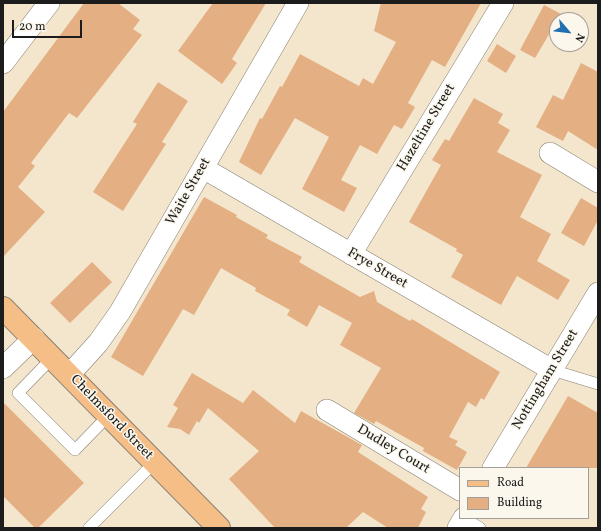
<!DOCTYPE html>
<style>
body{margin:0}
#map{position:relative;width:601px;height:531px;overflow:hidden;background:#f4e6cd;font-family:Vollkorn,serif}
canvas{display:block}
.frame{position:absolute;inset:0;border:4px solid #1c1c1c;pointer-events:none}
.legend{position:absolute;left:459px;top:467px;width:130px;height:52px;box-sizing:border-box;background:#fbf7ec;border:1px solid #a29f99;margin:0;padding:5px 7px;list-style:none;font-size:12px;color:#1c1c1c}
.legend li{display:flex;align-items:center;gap:8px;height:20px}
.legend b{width:20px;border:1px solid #a29f99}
.north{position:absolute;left:549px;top:12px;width:40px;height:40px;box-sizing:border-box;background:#fbf7ec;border:1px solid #a29f99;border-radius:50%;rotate:118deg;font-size:11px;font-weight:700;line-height:16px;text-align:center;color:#1c1c1c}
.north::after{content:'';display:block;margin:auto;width:14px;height:18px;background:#1f6fb2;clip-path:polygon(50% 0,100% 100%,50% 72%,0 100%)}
.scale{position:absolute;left:12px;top:20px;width:70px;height:18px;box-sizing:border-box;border:2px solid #1c1c1c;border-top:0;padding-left:5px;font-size:12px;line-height:14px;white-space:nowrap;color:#1c1c1c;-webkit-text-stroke:3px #fbf7ec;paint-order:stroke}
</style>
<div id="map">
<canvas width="601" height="531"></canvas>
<div class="frame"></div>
<ul class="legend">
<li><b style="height:5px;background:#f6be87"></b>Road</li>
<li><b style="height:11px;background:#e3af83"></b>Building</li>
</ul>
<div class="north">N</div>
<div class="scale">20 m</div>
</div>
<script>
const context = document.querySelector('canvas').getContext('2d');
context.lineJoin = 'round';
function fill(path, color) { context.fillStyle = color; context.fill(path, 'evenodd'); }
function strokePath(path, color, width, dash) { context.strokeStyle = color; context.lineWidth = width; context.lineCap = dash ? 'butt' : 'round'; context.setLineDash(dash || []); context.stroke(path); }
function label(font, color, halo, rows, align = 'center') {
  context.font = font + ' Vollkorn,serif'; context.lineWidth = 3; context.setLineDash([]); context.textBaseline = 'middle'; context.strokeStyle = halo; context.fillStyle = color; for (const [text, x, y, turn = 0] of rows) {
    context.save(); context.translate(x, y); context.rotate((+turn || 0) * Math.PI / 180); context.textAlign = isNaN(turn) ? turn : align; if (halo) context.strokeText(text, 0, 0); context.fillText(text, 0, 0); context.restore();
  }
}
fill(new Path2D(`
 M84,3H118L140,20L133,29L142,35L77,118L69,113L31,163L35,166L18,187L45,212L3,257V112Z
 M213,3H266L232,59L237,63L222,84L178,51Z
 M381,3H481L445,67L432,60L408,103L415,107L402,129L394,125L377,154L360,145L341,180L357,188L344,212L302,189L329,137L295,118L261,175L239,162L260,118L262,119L280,86L282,87L300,54L359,86L363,78L373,84L396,42L374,31Z
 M544,5L561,14L535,58L520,50Z
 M497,44L516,56L506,73L487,61Z
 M581,63L598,72V150L568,131L563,141L536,127L553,95L563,100Z
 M158,82L188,101L162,142L166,144L123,211L93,192L137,124L133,122Z
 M474,98L503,114L498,123L510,130L497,152L542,175L520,217L551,234L537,261L570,280L558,300L517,276L501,305L451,277L463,255L456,251L457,249L409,222L441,165L432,160L445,139L449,141Z
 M204,197L237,215L236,217L268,235L266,238L302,257L299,262L360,297L374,291L377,302L410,321L412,319L500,372L484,400L481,398L476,407L468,402L449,437L458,441L455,445L467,452L457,470L423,451L424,448L376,421L374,424L354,413L381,368L340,345L352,323L319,305L307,327L287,315L290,310L255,291L256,288L221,268L194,315L183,309L143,376L111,357Z
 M581,198L598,208V220L584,246L561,233Z
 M92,262L112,282L70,323L50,303Z
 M192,373L243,403L253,390L295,423L301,411L362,445L358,452L428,497L421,509L426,512L418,528H388L363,512L346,528H275L229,479L259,451L208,408L199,423L197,421L189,435L180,429L167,427L178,408L173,405Z
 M568,396L598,413V468H526Z
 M3,402L84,483L38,528H35L3,496Z`), '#e3af83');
const service = new Path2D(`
 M52,358L18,393L75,450L109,415
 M552,370L598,384
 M464,518L480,528
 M89,528L155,462`);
const minor = new Path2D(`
 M3,63L49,3
 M550,153L598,182
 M203,168L552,370
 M351,254L503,3
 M3,368L34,338
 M69,375L98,343L120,312L298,3
 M327,410L460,490
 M493,468L598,293
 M458,528L464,518`);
const primary = new Path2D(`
 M3,308L219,528`);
strokePath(service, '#888174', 12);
strokePath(minor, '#888174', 22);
strokePath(primary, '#888174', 24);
strokePath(service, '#fff', 11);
strokePath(minor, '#fff', 21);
strokePath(primary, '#f6be87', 22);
label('14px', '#1c1c1c', '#fbf7ec', [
 ["Hazeltine Street",427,128,-59],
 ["Waite Street",189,192,-60],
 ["Frye Street",377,269,30],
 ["Nottingham Street",546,380,-59],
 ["Chelmsford Street",111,418,46],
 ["Dudley Court",393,450,31]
]);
</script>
